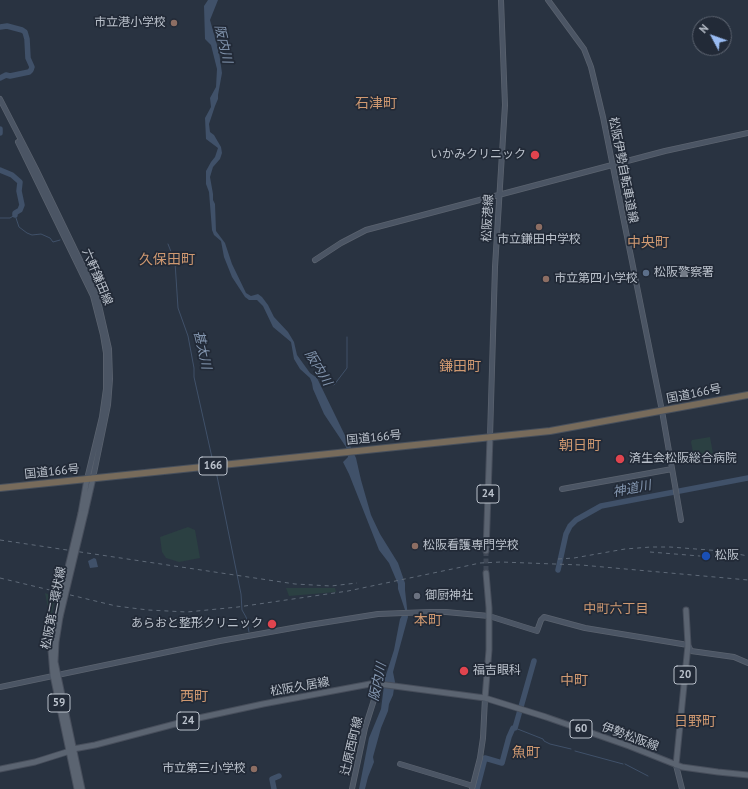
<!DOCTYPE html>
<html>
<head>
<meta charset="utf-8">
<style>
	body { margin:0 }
	#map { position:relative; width:748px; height:789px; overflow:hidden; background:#293341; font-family:"PT Sans",sans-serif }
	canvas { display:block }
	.north { position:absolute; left:692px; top:16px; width:40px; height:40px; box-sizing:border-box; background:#222a37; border:1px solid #5f6672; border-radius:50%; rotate:311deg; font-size:11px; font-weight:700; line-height:16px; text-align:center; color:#bac1cb }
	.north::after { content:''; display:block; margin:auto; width:14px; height:18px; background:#99bbf2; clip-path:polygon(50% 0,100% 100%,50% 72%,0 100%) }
</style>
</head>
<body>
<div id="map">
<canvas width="748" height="789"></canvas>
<div class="north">N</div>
</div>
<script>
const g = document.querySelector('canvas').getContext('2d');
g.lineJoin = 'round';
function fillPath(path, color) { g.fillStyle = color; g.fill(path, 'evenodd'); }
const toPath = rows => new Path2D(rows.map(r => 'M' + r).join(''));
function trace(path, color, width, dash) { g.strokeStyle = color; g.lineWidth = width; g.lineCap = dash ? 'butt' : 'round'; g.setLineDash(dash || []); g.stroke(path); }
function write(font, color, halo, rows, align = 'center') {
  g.font = font + ' "PT Sans","Noto Sans JP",sans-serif'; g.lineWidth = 3.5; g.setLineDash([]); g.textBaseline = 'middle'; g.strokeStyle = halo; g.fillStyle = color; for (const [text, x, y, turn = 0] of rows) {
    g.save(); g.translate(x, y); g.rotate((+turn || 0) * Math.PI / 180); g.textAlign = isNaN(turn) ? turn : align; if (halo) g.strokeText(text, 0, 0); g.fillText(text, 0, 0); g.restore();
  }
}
const green = toPath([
	[710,437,714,459,696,463,695,462,691,442,692,440],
	[188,527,195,530,200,558,179,562,166,558,162,552,160,537],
	[286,588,335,588,336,592,289,596],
	[45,593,55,597,52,613,49,613]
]);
const water = toPath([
	[208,0,218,0,210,20,219,52,222,73,218,95,218,99,215,106,209,124,210,132,214,135,221,147,222,153,220,159,213,167,210,177,213,194,213,200,215,204,216,231,225,243,232,264,246,293,251,296,258,294,262,297,268,305,274,317,288,332,294,342,297,355,310,373,317,378,356,458,361,480,371,515,380,534,398,563,405,583,405,590,408,617,393,672,395,682,393,695,389,704,388,711,381,728,373,757,374,762,368,777,365,789,359,789,369,738,381,709,385,678,394,650,400,619,405,610,398,589,398,584,389,563,379,550,349,474,343,462,348,457,346,447,324,414,313,389,312,383,310,378,300,369,294,359,291,342,273,327,263,306,257,300,249,300,245,297,232,277,224,257,221,241,214,235,212,230,209,192,206,184,206,171,211,162,215,157,218,148,206,139,205,118,211,107,210,98,216,87,217,69,211,45,205,39,204,6],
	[94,558,96,559,98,567,90,568,88,561]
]);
const stream = toPath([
	[0,218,10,218,15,215,19,227,27,233,32,235,41,234,50,238,53,242,60,240],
	[168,244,175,262,178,308,188,336,194,368,194,377,213,462],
	[334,385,347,368,347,337],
	[216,471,241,594,242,610,246,617,249,632],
	[515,728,543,739,544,741,550,744,571,749],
	[575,751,623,764],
	[625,764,648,776]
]);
const river = toPath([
	[0,27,7,26,22,30,25,32,27,39,28,58,32,67,31,70,29,72,10,76,6,75,0,78],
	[0,129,0,133],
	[0,170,12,175,20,182,19,191,22,205,20,210,15,213,15,215],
	[558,570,566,534,570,526,576,520,601,506,748,478],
	[274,789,272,779,279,776],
	[477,789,485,758,502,763,509,737,513,728,515,728,534,661]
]);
const primaryTunnel = toPath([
	[486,551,486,573]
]);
const secondary = toPath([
	[548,0,584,49,591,67,603,117,662,411,681,520],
	[0,99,36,169,93,287,98,301,109,349,110,379,108,405,93,478],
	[18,142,93,296,103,335,106,353,106,389,102,417,87,479],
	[315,260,341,243,366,230,665,151,748,133],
	[490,437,495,267,505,105,501,0],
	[562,489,672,469],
	[0,687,220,641,309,625,378,614,429,612,446,612,489,616,537,631,541,620,544,617,585,628,688,645,691,651,734,657,748,663],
	[400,764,473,786],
	[676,765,682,789],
	[352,789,365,728,379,684],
	[472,789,480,758,483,738,485,698]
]);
const primary = toPath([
	[81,513,87,479],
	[85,513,93,478],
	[486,551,490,437],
	[56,617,51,650,53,675,77,789],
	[60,617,56,642,55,662,82,789],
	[485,698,489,650,489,608,486,573],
	[676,765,688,645,686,610],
	[0,769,35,762,70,751,73,749,95,745,194,719,263,704,370,684,379,684,485,698,546,717,629,746,682,767,718,772,748,775]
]);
const highway = toPath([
	[0,488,550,431,748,395]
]);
const rail = toPath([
	[0,540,295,584,331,586,357,583],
	[650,552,737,559],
	[558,559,574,558,625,549,651,547,670,547,722,551,748,556],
	[0,578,116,606,148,610,187,612,238,607,348,591,457,568,480,563,501,562,581,565,748,580]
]);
const primaryBridge = toPath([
	[56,617,81,513],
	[60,617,85,513]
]);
const markers = [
	[174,23,4,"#8d6e63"],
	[535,155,5,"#e0444e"],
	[539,227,4,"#8d6e63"],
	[646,273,4,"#5c6f8a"],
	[546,279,4,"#8d6e63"],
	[620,459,5,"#e0444e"],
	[415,546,4,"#8d6e63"],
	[706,556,5,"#1a4fb4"],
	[417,596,4,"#6b7280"],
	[272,624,5,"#e0444e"],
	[464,671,5,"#e0444e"],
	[254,769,4,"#8d6e63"]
];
const shields = [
	[213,466,28],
	[488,494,22],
	[685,675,22],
	[59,703,22],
	[188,721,22],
	[581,729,22]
];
const shieldNames = [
	["166",213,466],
	["24",488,494],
	["20",685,675],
	["59",59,703],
	["24",188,721],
	["60",581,729]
];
const poiNames = [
	["市立港小学校",166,23,"right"],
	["いかみクリニック",526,155,"right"],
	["市立鎌田中学校",539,240,"center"],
	["松阪警察署",654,273],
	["市立第四小学校",554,279],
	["済生会松阪総合病院",629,459],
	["松阪看護専門学校",423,546],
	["松阪",715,556],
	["御厨神社",425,596],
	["あらおと整形クリニック",263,624,"right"],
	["福吉眼科",473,671],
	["市立第三小学校",246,769,"right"]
];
const streetNames = [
	["松阪伊勢自転車道線",623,170,79],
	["松阪港線",488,218,-87],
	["六軒鎌田線",97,277,67],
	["国道166号",694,394,-11],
	["国道166号",374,438,-6],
	["国道166号",52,472,-6],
	["松阪第二環状線",54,608,-79],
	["松阪久居線",300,687,-10],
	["伊勢松阪線",630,737,20],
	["辻原西町線",352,746,-77]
];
const waterNames = [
	["阪内川",223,44,77],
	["甚太川",202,350,77],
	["阪内川",318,368,59],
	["神道川",632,489,-11],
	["阪内川",378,682,-78]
];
const neighbourhoodNames = [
	["中町六丁目",616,609]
];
const quarterNames = [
	["石津町",376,104],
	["中央町",648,243],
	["久保田町",167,260],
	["鎌田町",460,367],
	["朝日町",580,446],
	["本町",428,621],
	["中町",574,681],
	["西町",194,697],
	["日野町",695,722],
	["魚町",526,753]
];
fillPath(green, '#2b4042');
fillPath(water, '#405169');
trace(stream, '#405169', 1);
trace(river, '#405169', 5.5);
trace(primaryTunnel, '#3f4856', 5, [5, 2.5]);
trace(secondary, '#5b636f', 6);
trace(primary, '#474e5b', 7);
trace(highway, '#48505c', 8);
trace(secondary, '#4b5564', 4.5);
trace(primary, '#5b6471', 5);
trace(highway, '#776b5b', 6);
trace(rail, '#5f6a78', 1, [4, 4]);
trace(primaryBridge, '#474e5b', 7, []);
trace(primaryBridge, '#5b6471', 5);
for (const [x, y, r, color] of markers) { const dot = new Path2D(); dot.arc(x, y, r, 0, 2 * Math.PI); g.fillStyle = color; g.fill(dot); trace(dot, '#222a37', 1.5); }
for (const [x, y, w] of shields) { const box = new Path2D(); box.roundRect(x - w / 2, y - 9, w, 18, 3); g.fillStyle = '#222a37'; g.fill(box); trace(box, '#bac1cb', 1); }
write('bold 11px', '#bac1cb', null, shieldNames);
write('12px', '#bac1cb', '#222a37', poiNames, 'left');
write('12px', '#bac1cb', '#222a37', streetNames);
write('italic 13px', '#8497b0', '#222a37', waterNames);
write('13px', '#cf9971', '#222a37', neighbourhoodNames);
write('14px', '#cf9971', '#222a37', quarterNames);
</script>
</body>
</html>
